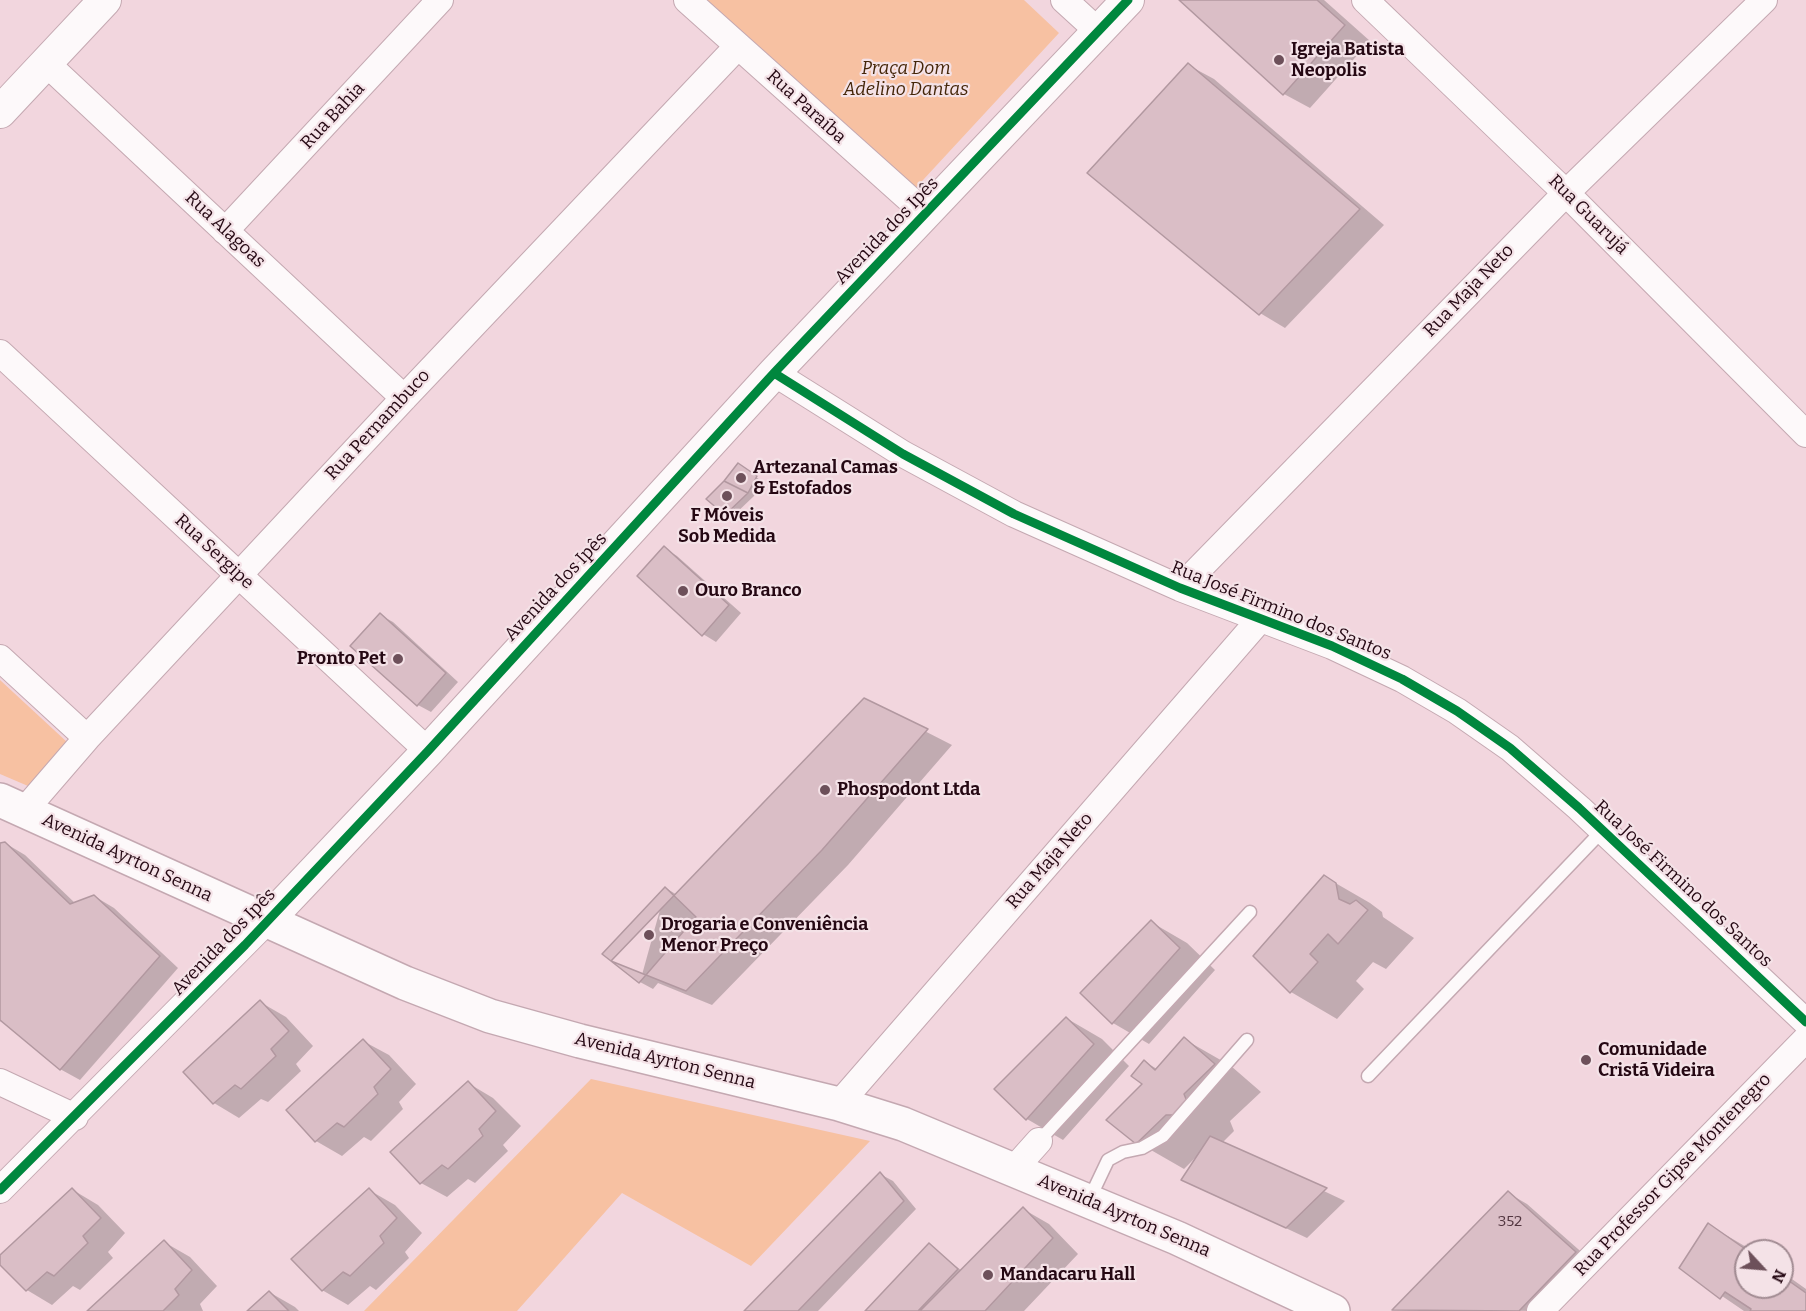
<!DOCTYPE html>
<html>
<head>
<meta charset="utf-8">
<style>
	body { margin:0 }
	#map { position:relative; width:1806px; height:1311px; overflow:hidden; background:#f2d6de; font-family:Bitter,serif }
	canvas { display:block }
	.north { position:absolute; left:1734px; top:1239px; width:60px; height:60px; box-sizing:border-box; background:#f4e2e7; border:2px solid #a18b92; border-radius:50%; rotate:116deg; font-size:16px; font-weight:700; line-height:24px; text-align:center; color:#250813 }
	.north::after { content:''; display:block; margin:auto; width:21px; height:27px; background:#6d505a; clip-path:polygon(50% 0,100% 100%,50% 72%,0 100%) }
</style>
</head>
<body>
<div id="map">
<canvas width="1806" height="1311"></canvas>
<div class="north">N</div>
</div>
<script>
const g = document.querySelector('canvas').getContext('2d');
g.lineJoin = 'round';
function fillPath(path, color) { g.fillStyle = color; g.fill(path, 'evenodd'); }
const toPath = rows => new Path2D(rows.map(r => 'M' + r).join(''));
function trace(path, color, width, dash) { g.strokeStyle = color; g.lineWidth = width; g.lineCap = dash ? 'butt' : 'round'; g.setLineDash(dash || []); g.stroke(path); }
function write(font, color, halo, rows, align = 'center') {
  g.font = font + ' Bitter,serif'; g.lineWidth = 4.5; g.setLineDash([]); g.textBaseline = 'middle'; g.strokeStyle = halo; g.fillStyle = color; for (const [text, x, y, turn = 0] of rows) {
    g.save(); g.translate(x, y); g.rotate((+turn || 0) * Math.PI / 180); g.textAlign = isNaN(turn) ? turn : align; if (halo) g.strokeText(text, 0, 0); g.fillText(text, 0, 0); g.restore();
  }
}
const green = toPath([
	[705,0,1024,0,1059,33,911,193],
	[0,680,67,742,28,786,0,774],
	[591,1079,870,1141,751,1266,622,1193,517,1311,364,1311]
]);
const shadow = toPath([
	[1181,0,1324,0,1370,41,1310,108,1284,94],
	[1188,65,1214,79,1384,225,1285,328,1260,313],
	[738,465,762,481,754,496,732,517,708,499],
	[664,548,677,556,741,613,716,642,703,634],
	[380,615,393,622,458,682,431,712,418,705,352,645],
	[864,700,952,745,848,865,712,1005,658,983,653,989,640,982,666,888,677,895],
	[5,843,25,855,76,904,94,896,114,908,178,968,80,1080,60,1069,2,1019,0,1022,0,845],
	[1325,877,1370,903,1382,912,1383,917,1414,938,1386,969,1373,962,1356,981,1364,989,1337,1019,1291,992],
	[1151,922,1187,943,1215,970,1149,1044,1113,1023],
	[260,1002,286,1017,313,1046,296,1064,301,1071,268,1102,261,1099,239,1118,214,1103],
	[1066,1018,1102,1039,1129,1066,1063,1140,1027,1119,996,1089],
	[1184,1039,1231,1066,1261,1092,1230,1121,1234,1131,1222,1143,1345,1201,1307,1238,1183,1180,1197,1156,1184,1169,1137,1142,1145,1062,1157,1069],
	[363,1041,389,1055,416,1084,399,1102,403,1109,371,1141,364,1137,342,1156,316,1141,288,1110],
	[468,1083,493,1098,521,1126,503,1145,508,1151,475,1183,468,1179,447,1197,421,1183],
	[880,1174,893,1181,916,1209,818,1311,746,1311],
	[73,1190,98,1205,125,1233,108,1252,113,1258,80,1290,73,1286,52,1305,27,1290,0,1263,0,1257],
	[369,1190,395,1205,422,1233,405,1252,409,1258,376,1290,370,1286,348,1305,322,1290],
	[1508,1193,1527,1204,1595,1264,1549,1311,1395,1310],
	[1023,1209,1049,1224,1078,1254,1024,1311,867,1311,929,1245,962,1271],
	[1709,1225,1753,1251,1746,1251,1746,1287,1782,1287,1782,1272,1806,1289,1806,1311,1744,1311,1681,1268],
	[164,1242,190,1257,217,1286,200,1304,203,1311,89,1311],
	[269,1292,295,1307,299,1311,249,1311]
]);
const building = toPath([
	[1179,0,1317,0,1345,25,1283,95,1179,0],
	[1188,63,1360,209,1259,315,1087,173,1188,63],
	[738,463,757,476,748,493,724,481,738,463],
	[724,481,748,493,725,515,706,499,724,481],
	[664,546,729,605,702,636,637,576,664,546],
	[380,613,446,673,417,706,350,646,380,613],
	[864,698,928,729,822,850,686,991,611,961,864,698],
	[5,842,70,904,94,895,160,956,60,1070,0,1020,0,843,5,842],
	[1324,875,1336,883,1339,899,1350,904,1356,900,1368,910,1338,944,1328,934,1310,954,1318,962,1290,993,1253,956,1324,875],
	[665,887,696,917,639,983,602,954,665,887],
	[1151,920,1180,948,1112,1024,1080,993,1151,920],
	[260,1000,289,1031,271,1049,276,1056,241,1089,235,1085,213,1104,183,1072,260,1000],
	[1066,1017,1094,1044,1026,1120,994,1089,1066,1017],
	[1184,1037,1215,1064,1184,1094,1188,1104,1177,1115,1166,1115,1136,1144,1106,1120,1142,1084,1131,1076,1144,1060,1155,1070,1184,1037],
	[363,1039,391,1069,374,1087,378,1094,344,1127,337,1123,315,1142,286,1110,363,1039],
	[468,1081,496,1111,479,1129,483,1136,448,1169,442,1165,420,1184,390,1152,468,1081],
	[1210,1136,1327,1188,1286,1228,1181,1180,1210,1136],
	[880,1172,904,1201,798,1311,744,1311,880,1172],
	[72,1188,101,1218,83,1236,88,1243,54,1276,47,1272,26,1291,0,1265,0,1255,72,1188],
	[369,1188,397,1218,380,1236,384,1243,350,1276,343,1272,322,1291,291,1259,369,1188],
	[1508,1191,1576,1252,1519,1311,1392,1310,1508,1191],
	[1023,1207,1053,1238,985,1311,920,1311,1023,1207],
	[1708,1223,1748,1251,1746,1287,1782,1287,1782,1276,1806,1293,1806,1311,1750,1311,1751,1309,1725,1292,1720,1299,1679,1268,1708,1223],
	[164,1240,192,1270,175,1289,179,1295,163,1311,87,1311,164,1240],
	[929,1243,958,1269,918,1311,865,1311,929,1243],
	[269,1291,289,1311,247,1311,269,1291]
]);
const service = toPath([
	[1368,1076,1602,831],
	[1039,1141,1250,912],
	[1089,1200,1108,1160,1123,1152,1142,1148,1163,1136,1247,1040]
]);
const minor = toPath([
	[687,0,926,214],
	[1064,0,1099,32],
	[1365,0,1566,193,1806,434],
	[46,63,404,398],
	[225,231,440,0],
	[0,353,428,751],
	[774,373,903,454,1014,514,1180,588,1332,646,1402,679,1457,711,1510,748,1579,808,1806,1022],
	[1180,588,1566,193,1764,0],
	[0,658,87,738],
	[24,811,87,738,404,398,738,46],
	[0,1082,75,1117],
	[839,1104,1262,617],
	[1014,1169,1039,1141],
	[0,1190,266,922],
	[1540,1311,1806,1039]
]);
const tertiary = toPath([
	[0,112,105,0],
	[266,922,428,751,774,373,1128,0]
]);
const primary = toPath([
	[0,800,405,983,490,1016,580,1041,839,1104,903,1124,1177,1238,1333,1311]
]);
const cycleway = toPath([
	[774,373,903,454,1014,514,1180,588,1332,646,1402,679,1457,711,1510,748,1579,808,1806,1022],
	[0,1190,245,945,428,751,774,373,1128,0]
]);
const markers = [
	[1279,60,6,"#6d505a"],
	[741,478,6,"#6d505a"],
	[727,496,6,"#6d505a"],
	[683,591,6,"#6d505a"],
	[398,659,6,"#6d505a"],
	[825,790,6,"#6d505a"],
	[649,935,6,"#6d505a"],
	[1586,1060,6,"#6d505a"],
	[988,1275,6,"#6d505a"]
];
const numberNames = [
	["352",1510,1222]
];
const poiNames = [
	["Igreja Batista",1291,50],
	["Neopolis",1291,71],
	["Artezanal Camas",753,468],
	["& Estofados",753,489],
	["F Móveis",727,516,"center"],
	["Sob Medida",727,537,"center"],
	["Ouro Branco",695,591],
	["Pronto Pet",386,659,"right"],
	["Phospodont Ltda",837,790],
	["Drogaria e Conveniência",661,925],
	["Menor Preço",661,946],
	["Comunidade",1598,1050],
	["Cristã Videira",1598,1071],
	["Mandacaru Hall",1000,1275]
];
const parkNames = [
	["Praça Dom",906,69],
	["Adelino Dantas",906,90]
];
const streetNames = [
	["Rua Paraíba",806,107,42],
	["Rua Bahia",333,116,-47],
	["Rua Guarujá",1588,215,45],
	["Rua Alagoas",225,230,43],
	["Avenida dos Ipês",887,231,-46],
	["Rua Maja Neto",1469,291,-46],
	["Rua Pernambuco",378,425,-47],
	["Rua Sergipe",214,552,43],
	["Avenida dos Ipês",556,587,-47],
	["Rua José Firmino dos Santos",1281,611,22],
	["Avenida Ayrton Senna",127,858,25],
	["Rua Maja Neto",1050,861,-49],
	["Rua José Firmino dos Santos",1683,884,43],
	["Avenida dos Ipês",224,942,-46],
	["Avenida Ayrton Senna",665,1061,14],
	["Rua Professor Gipse Montenegro",1673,1175,-46],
	["Avenida Ayrton Senna",1124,1216,23]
];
fillPath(green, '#f7c1a2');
fillPath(shadow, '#0003');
fillPath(building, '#dabec6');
trace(building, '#b298a0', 1.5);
trace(service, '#c4a8b1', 15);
trace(minor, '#c4a8b1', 28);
trace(tertiary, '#c4a8b1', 34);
trace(primary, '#c4a8b1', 36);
trace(service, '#fdf9fa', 12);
trace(minor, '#fdf9fa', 26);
trace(tertiary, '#fdf9fa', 32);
trace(primary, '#fdf9fa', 33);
trace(cycleway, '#00873e', 9);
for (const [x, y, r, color] of markers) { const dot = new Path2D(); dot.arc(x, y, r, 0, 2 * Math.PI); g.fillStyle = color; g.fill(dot); trace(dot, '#f4e2e7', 2); }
write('15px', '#523640', null, numberNames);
write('bold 18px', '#250813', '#f4e2e7', poiNames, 'left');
write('italic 18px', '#442508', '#f4e2e7', parkNames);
write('18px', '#250813', '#f4e2e7', streetNames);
</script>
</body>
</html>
